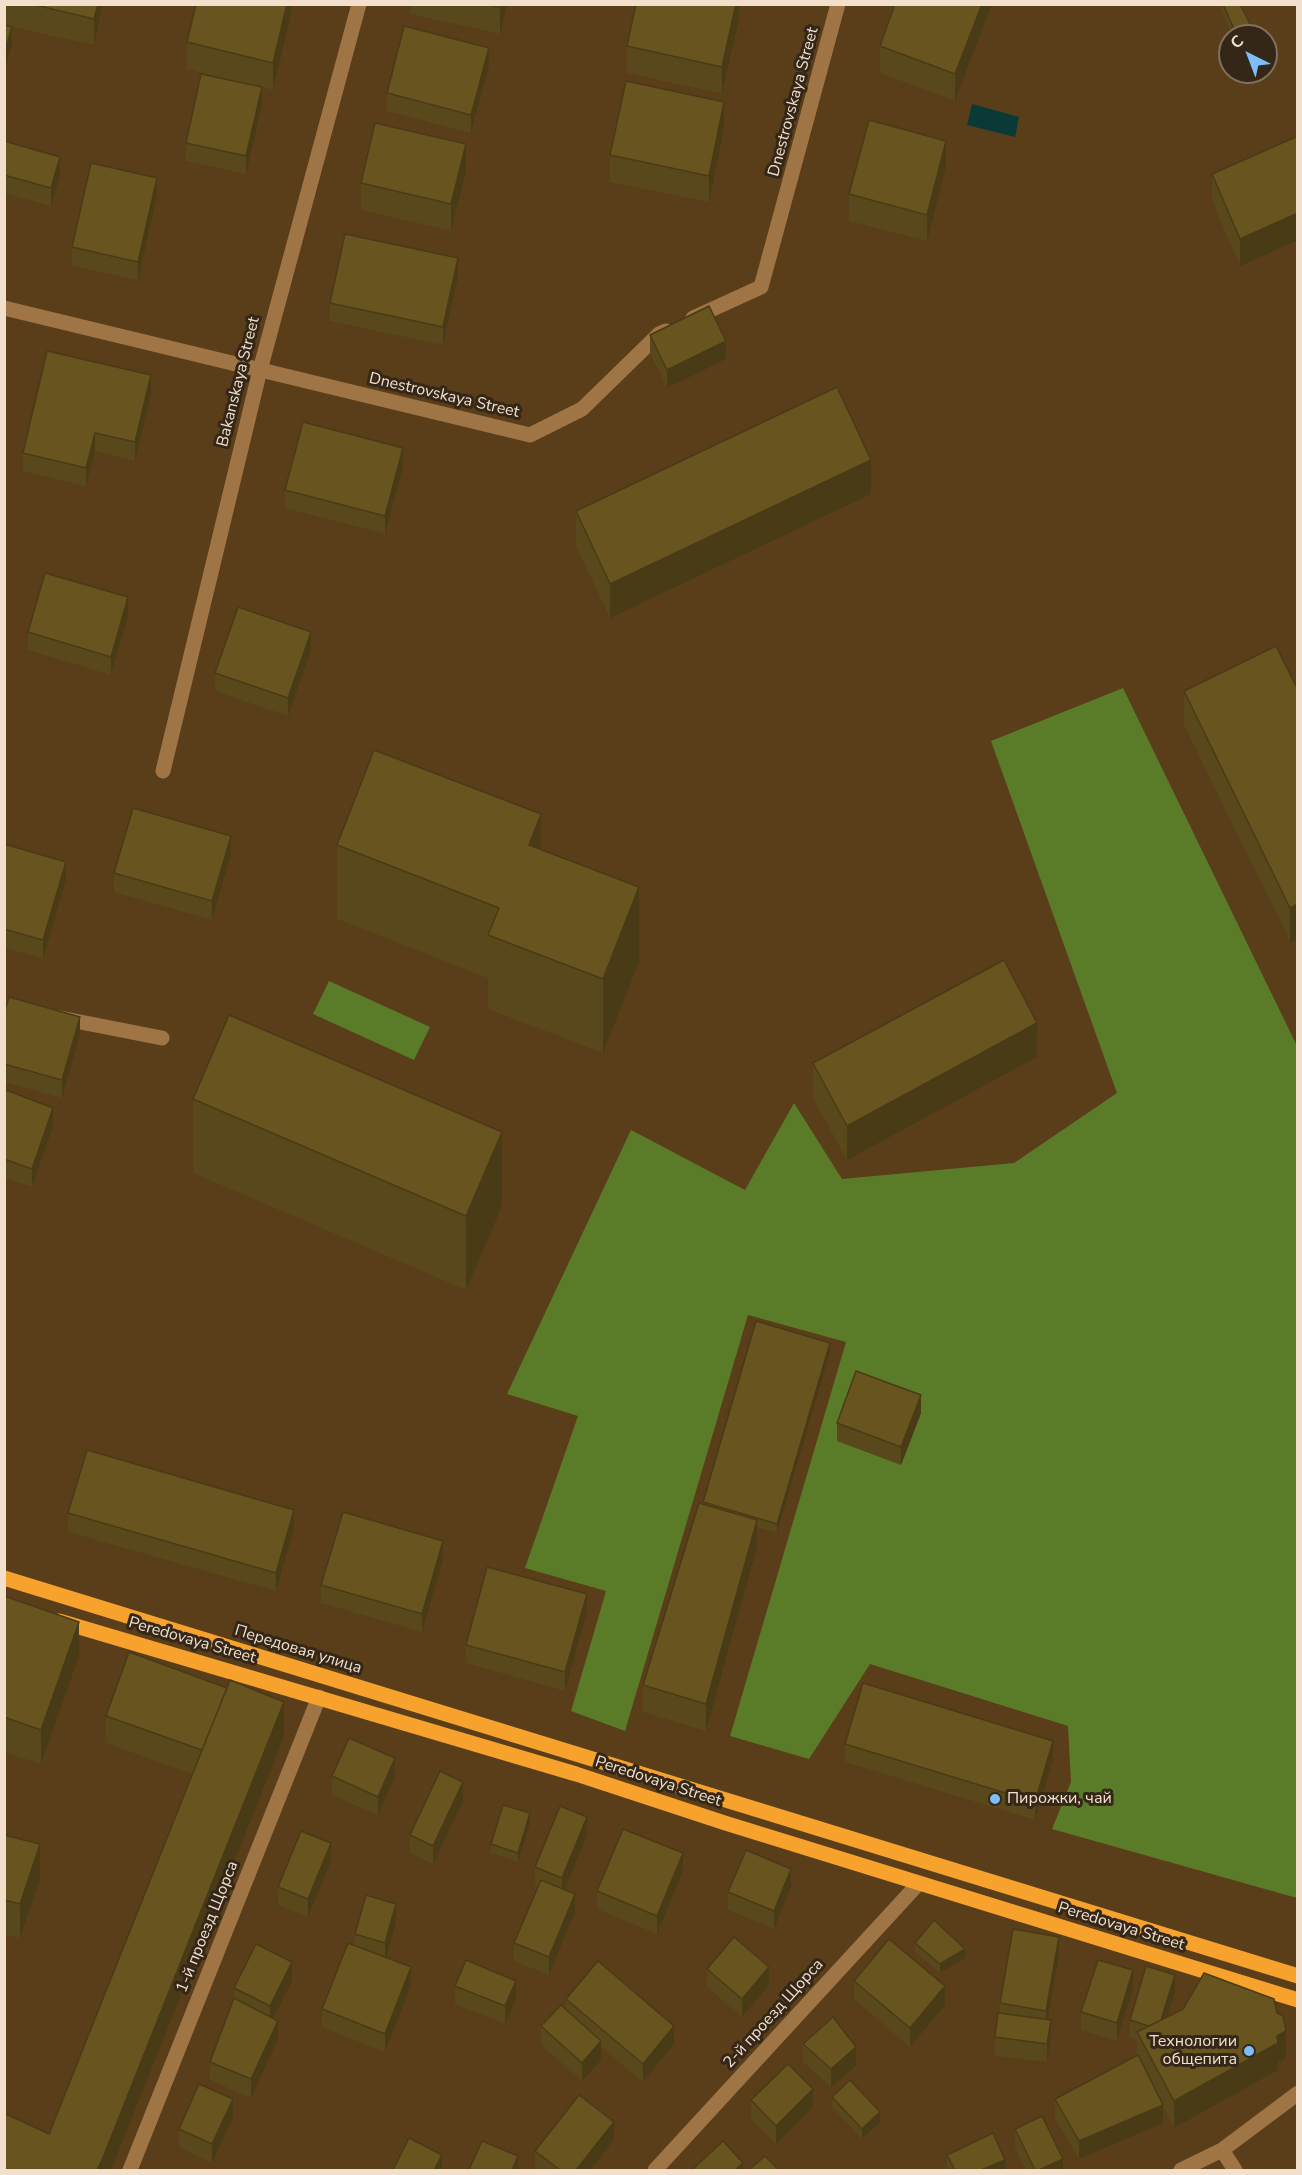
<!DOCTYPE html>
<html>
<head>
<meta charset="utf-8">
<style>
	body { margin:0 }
	#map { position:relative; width:1302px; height:2175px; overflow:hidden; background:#5a3d19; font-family:"Nunito Sans",sans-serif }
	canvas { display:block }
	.frame { position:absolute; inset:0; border:6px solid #f2e0cd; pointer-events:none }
	.north { position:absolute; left:1218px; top:24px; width:60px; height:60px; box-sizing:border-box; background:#342718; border:2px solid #807160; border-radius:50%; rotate:318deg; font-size:16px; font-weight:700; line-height:24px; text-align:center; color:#f2e0cd }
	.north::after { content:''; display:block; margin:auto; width:21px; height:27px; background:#7fbdfa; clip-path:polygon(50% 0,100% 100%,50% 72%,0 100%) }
</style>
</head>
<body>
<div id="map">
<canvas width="1302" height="2175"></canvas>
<div class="frame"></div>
<div class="north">С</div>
</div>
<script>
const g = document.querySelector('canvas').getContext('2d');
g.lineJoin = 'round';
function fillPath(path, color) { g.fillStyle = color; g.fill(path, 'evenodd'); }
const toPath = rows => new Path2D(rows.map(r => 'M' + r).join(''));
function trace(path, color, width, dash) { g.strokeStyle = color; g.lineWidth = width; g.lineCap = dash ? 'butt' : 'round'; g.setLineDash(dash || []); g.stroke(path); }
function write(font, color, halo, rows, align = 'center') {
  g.font = font + ' "Nunito Sans",sans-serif'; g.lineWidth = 6; g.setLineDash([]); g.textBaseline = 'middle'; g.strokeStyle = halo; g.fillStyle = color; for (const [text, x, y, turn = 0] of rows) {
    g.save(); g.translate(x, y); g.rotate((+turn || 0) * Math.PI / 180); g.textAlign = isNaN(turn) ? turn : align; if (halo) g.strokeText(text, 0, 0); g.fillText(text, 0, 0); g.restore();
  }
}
const green = toPath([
	[1123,688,1297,1046,1297,1898,1052,1829,1071,1782,1068,1726,870,1664,809,1759,730,1736,846,1342,748,1315,625,1731,571,1711,606,1591,525,1568,578,1416,507,1394,631,1130,745,1190,794,1103,842,1179,1014,1163,1117,1093,991,741],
	[329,981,430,1027,414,1060,313,1014]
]);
const water = toPath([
	[972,104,1019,117,1015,137,967,125]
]);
const minor = toPath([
	[4,308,530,435,582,409,659,334,666,331],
	[693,318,761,287,838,4],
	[163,771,260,370,359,4],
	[60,1018,162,1038],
	[1222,2150,1235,2170],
	[130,2170,319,1697],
	[655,2170,919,1883],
	[1181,2170,1222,2150,1298,2093]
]);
const major = toPath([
	[4,1578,1298,1976],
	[59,1621,576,1774,725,1823,1298,2000]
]);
const wall = toPath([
	[4,4,103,4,94,45,12,27,12,45,4,72],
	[291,4,291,15,273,90,262,87,262,105,246,174,186,161,186,143,246,84,187,69,187,42],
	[411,4,507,4,500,34,411,14],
	[739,4,739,19,722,94,627,73,627,46],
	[992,4,955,101,880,73,880,46],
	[1222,4,1240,4,1250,34,1245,36,1233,36,1222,12],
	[489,66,471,133,387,111,387,93],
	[724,129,709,202,610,182,610,155],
	[1298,136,1240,266,1212,201,1212,174],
	[4,141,60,176,51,206,4,193],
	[946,167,927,241,849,221,849,194],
	[466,171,451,231,361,210,361,183],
	[157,196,138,280,72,266,72,247],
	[458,277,443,345,330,321,330,303],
	[650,335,726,359,667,388,650,353],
	[151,394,135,461,95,451,86,486,23,471,23,453],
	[403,467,385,534,285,508,285,490],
	[871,494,610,618,576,546,576,511],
	[128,616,111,675,28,650,28,632],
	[311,650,288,716,215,691,215,673],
	[1298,690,1290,942,1184,725,1184,691],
	[4,844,66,880,43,959,4,947],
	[337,845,639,962,603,1053,488,1009,488,978,337,919],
	[231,854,212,920,114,892,114,873],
	[4,1014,80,1035,62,1098,4,1082],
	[1037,1057,847,1160,813,1098,813,1063],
	[4,1094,53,1126,32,1187,4,1178],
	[193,1099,502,1206,466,1290,193,1173],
	[830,1352,777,1533,757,1527,757,1547,706,1731,643,1712,643,1685,703,1502],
	[921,1413,901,1465,837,1441,837,1423],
	[68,1513,294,1528,276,1591,68,1532],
	[443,1560,422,1632,321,1603,321,1585],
	[4,1596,79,1656,41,1764,4,1752],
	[587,1612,565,1691,466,1663,466,1645],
	[106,1716,284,1737,111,2170,4,2170,49,2134,192,1774,106,1743],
	[845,1744,1053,1759,1035,1820,845,1762],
	[332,1776,395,1776,378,1815,332,1795],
	[463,1801,433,1864,410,1853,410,1835],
	[530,1823,518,1862,491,1853,491,1844],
	[4,1835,40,1879,20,1938,6,1935,6,1963,4,1965],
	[587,1835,565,1890,575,1912,549,1975,514,1961,514,1943,538,1887,535,1886,535,1867],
	[331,1861,308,1917,278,1905,278,1887],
	[683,1871,657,1934,597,1909,597,1891],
	[791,1887,774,1929,728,1910,728,1892],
	[396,1923,386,1957,411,1985,385,2052,322,2027,322,2009,355,1945,355,1934],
	[915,1943,965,1958,940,1973,915,1952],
	[1059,1955,1048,2020,1051,2038,1047,2062,995,2056,995,2037,1000,2013,1000,2003],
	[707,1969,769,1985,742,2017,707,1987],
	[292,1981,273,2018,278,2039,251,2098,210,2080,210,2062,234,1998,234,1988],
	[854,1981,945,2005,910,2047,854,1999],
	[455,1986,516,1999,505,2024,455,2004],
	[1133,1989,1117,2041,1081,2030,1081,2012],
	[1175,1993,1168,2016,1286,2058,1278,2062,1278,2070,1174,2128,1163,2107,1163,2123,1079,2159,1055,2118,1055,2099,1137,2055,1137,2041,1130,2038,1130,2020],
	[566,1999,674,2044,643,2082,601,2047,601,2060,582,2081,541,2045,541,2026,566,2010],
	[803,2044,856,2066,831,2087,803,2062],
	[832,2097,880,2122,862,2139,832,2107],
	[751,2100,813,2107,776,2144,751,2119],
	[233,2117,212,2163,179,2147,179,2129],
	[1015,2129,1063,2170,1026,2170,1015,2148],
	[614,2140,590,2170,535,2170,535,2151],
	[947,2155,1005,2170,947,2170]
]);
const shadedWall = toPath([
	[98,4,103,4,94,45,94,19],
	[287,4,291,4,291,15,273,90,273,63],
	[500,4,507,4,500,34],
	[736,4,739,4,739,19,722,94,722,67],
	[982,4,992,4,955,101,955,74],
	[1250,24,1250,34,1245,36,1235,36,1235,31],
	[12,27,12,45,4,72,4,53],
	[489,48,489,66,471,133,471,115],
	[262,87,262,105,246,174,246,156],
	[724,102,724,129,709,202,709,176],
	[946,141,946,167,927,241,927,215],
	[466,144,466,171,451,231,451,204],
	[60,157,60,176,51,206,51,188],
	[157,178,157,196,138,280,138,262],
	[1298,213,1298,240,1240,266,1240,239],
	[458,258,458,277,443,345,443,327],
	[726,341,726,359,667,388,667,370],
	[151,375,151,394,135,461,135,442],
	[95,433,95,451,86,486,86,468],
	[403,448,403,467,385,534,385,516],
	[871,460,871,494,610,618,610,584],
	[128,597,128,616,111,675,111,657],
	[311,632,311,650,288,716,288,698],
	[541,814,541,888,529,845],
	[231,836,231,854,212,920,212,901],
	[66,862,66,880,43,959,43,940],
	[639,887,639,962,603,1053,603,979],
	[1298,904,1298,939,1290,942,1290,908],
	[80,1017,80,1035,62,1098,62,1080],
	[1037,1023,1037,1057,847,1160,847,1126],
	[53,1108,53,1126,32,1187,32,1169],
	[502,1132,502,1206,466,1290,466,1216],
	[830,1343,830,1352,777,1533,777,1524],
	[921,1395,921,1413,901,1465,901,1447],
	[294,1510,294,1528,276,1591,276,1573],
	[757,1520,757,1547,706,1731,706,1704],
	[443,1541,443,1560,422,1632,422,1614],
	[587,1594,587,1612,565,1691,565,1672],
	[79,1622,79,1656,41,1764,41,1730],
	[284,1702,284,1737,111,2170,97,2170],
	[1053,1741,1053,1759,1035,1820,1035,1802],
	[395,1758,395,1776,378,1815,378,1797],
	[463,1782,463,1801,433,1864,433,1846],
	[530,1813,530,1823,518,1862,518,1853],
	[587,1817,587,1835,562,1897,562,1878],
	[331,1843,331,1861,308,1917,308,1899],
	[40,1844,40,1879,20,1938,20,1904],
	[683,1853,683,1871,657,1934,657,1916],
	[791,1869,791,1887,774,1929,774,1911],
	[575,1894,575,1912,549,1975,549,1957],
	[396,1904,396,1923,385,1962,385,1943],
	[6,1928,6,1963,4,1965,4,1931],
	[1059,1937,1059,1955,1046,2030,1046,2011],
	[965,1949,965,1958,940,1973,940,1964],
	[292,1962,292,1981,270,2024,270,2006],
	[411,1967,411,1985,385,2052,385,2034],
	[769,1967,769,1985,742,2017,742,1999],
	[1133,1970,1133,1989,1117,2041,1117,2023],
	[1175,1975,1175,1993,1158,2047,1158,2029],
	[516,1981,516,1999,505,2024,505,2006],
	[945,1986,945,2005,910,2047,910,2028],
	[1051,2020,1051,2038,1047,2062,1047,2044],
	[278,2021,278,2039,251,2098,251,2079],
	[674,2026,674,2044,643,2082,643,2064],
	[1286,2031,1286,2058,1278,2062,1278,2070,1174,2128,1174,2101],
	[601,2041,601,2060,582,2081,582,2063],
	[856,2047,856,2066,831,2087,831,2069],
	[813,2089,813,2107,776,2144,776,2126],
	[233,2099,233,2117,212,2163,212,2144],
	[1163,2105,1163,2123,1079,2159,1079,2141],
	[880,2112,880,2122,862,2139,862,2129],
	[614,2122,614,2140,590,2170,576,2170],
	[442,2155,442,2170,434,2170],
	[518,2156,518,2170,512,2170],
	[1063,2159,1063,2170,1039,2170],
	[1005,2160,1005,2170,981,2170],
	[743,2163,743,2170,735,2170]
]);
const building = toPath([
	[31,4,98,4,94,19,31,4],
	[196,4,287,4,273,63,187,42,196,4],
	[486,4,500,4,500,8,486,4],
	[636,4,736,4,722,67,627,46,636,4],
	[895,4,982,4,955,74,880,46,895,4],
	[1223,4,1240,4,1250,24,1235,31,1223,4],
	[4,25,12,27,4,53,4,25],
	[404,26,489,48,471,115,387,93,404,26],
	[201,74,262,87,246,156,186,143,201,74],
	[626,81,724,102,709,176,610,155,626,81],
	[869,120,946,141,927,215,849,194,869,120],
	[375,123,466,144,451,204,361,183,375,123],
	[1298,136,1298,213,1240,239,1212,174,1298,136],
	[4,141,60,157,51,188,4,175,4,141],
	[91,163,157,178,138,262,72,247,91,163],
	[345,234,458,258,443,327,330,303,345,234],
	[709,306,726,341,667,370,650,335,709,306],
	[47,351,151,375,135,442,95,433,86,468,23,453,47,351],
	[837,387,871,460,610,584,576,511,837,387],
	[303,422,403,448,385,516,285,490,303,422],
	[45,573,128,597,111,657,28,632,45,573],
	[238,607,311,632,288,698,215,673,238,607],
	[1276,646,1298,690,1298,904,1290,908,1184,691,1276,646],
	[374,750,541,814,529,845,639,887,603,979,488,935,499,908,337,845,374,750],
	[133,808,231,836,212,901,114,873,133,808],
	[4,844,66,862,43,940,4,929,4,844],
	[1004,960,1037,1023,847,1126,813,1063,1004,960],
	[9,997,80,1017,62,1080,4,1064,4,1014,9,997],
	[229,1015,502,1132,466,1216,193,1099,229,1015],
	[6,1090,53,1108,32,1169,4,1159,4,1094,6,1090],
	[756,1321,830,1343,777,1524,703,1502,756,1321],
	[856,1371,921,1395,901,1447,837,1423,856,1371],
	[87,1450,294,1510,276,1573,68,1513,87,1450],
	[699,1503,757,1520,706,1704,643,1685,699,1503],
	[343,1512,443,1541,422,1614,321,1585,343,1512],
	[487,1567,587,1594,565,1672,466,1645,487,1567],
	[4,1596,79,1622,41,1730,4,1717,4,1596],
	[129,1652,227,1688,202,1750,106,1716,129,1652],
	[230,1680,284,1702,102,2160,97,2170,4,2170,4,2113,49,2134,230,1680],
	[863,1683,1053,1741,1035,1802,845,1744,863,1683],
	[349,1738,395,1758,378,1797,332,1776,349,1738],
	[440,1771,463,1782,433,1846,410,1835,440,1771],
	[503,1805,530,1813,518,1853,491,1844,503,1805],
	[560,1806,587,1817,562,1878,535,1867,560,1806],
	[623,1829,683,1853,657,1916,597,1891,623,1829],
	[301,1831,331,1843,308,1899,278,1887,301,1831],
	[4,1835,40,1844,20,1904,4,1900,4,1835],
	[746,1850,791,1869,774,1911,728,1892,746,1850],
	[541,1880,575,1894,549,1957,514,1943,541,1880],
	[366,1895,396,1904,385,1943,355,1934,366,1895],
	[934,1920,965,1949,940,1964,915,1943,934,1920],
	[1013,1929,1059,1937,1046,2011,1000,2003,1013,1929],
	[734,1937,769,1967,742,1999,707,1969,734,1937],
	[889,1939,945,1986,910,2028,854,1981,889,1939],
	[348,1943,411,1967,385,2034,322,2009,348,1943],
	[256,1944,292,1962,270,2006,234,1988,256,1944],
	[466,1960,516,1981,505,2006,455,1986,466,1960],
	[1098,1960,1133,1970,1117,2023,1081,2012,1098,1960],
	[598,1961,674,2026,643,2064,566,1999,598,1961],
	[1146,1966,1175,1975,1161,2020,1149,2026,1130,2020,1146,1966],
	[1204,1973,1274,1999,1277,2013,1283,2016,1286,2031,1277,2036,1278,2043,1174,2101,1137,2032,1183,2009,1204,1973],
	[234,1998,278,2021,251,2079,210,2062,234,1998],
	[561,2005,601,2041,582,2063,541,2026,561,2005],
	[998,2013,1051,2020,1047,2044,995,2037,998,2013],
	[833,2017,856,2047,831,2069,803,2044,833,2017],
	[1138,2055,1163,2105,1079,2141,1055,2099,1138,2055],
	[788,2064,813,2089,776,2126,751,2100,788,2064],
	[850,2080,880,2112,862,2129,832,2097,850,2080],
	[199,2084,233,2099,212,2144,179,2129,199,2084],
	[579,2095,614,2122,576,2170,560,2170,535,2151,579,2095],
	[1042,2116,1063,2159,1039,2170,1035,2170,1015,2129,1042,2116],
	[993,2133,1005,2160,981,2170,955,2170,947,2155,993,2133],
	[409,2138,442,2155,434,2170,393,2170,409,2138],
	[482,2141,518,2156,512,2170,469,2170,482,2141],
	[723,2141,743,2163,735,2170,692,2170,723,2141],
	[765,2156,779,2170,749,2170,765,2156]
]);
const markers = [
	[995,1799,6,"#7fbdfa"],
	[1249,2051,6,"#7fbdfa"]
];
const streetNames = [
	["Dnestrovskaya Street",794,102,-75],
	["Bakanskaya Street",239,382,-76],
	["Dnestrovskaya Street",444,396,13],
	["Peredovaya Street",192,1641,16],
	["Передовая улица",298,1650,17],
	["Peredovaya Street",658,1782,18],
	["1-й проезд Щорса",208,1927,-68],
	["Peredovaya Street",1121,1927,17],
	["2-й проезд Щорса",774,2014,-48]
];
const poiNames = [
	["Пирожки, чай",1007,1799],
	["Технологии",1237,2042,"right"],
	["общепита",1237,2060,"right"]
];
fillPath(green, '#5a7c29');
fillPath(water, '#093a37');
trace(minor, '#9f7545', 15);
trace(major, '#f7a22c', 15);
fillPath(wall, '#59481b');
fillPath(shadedWall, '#493b16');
fillPath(building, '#68541f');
trace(building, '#493b16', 1.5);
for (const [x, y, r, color] of markers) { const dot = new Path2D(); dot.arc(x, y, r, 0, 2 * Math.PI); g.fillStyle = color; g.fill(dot); trace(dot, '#342718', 2); }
write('16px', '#f2e0cd', '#342718', streetNames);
write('16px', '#f2e0cd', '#342718', poiNames, 'left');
</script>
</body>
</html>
